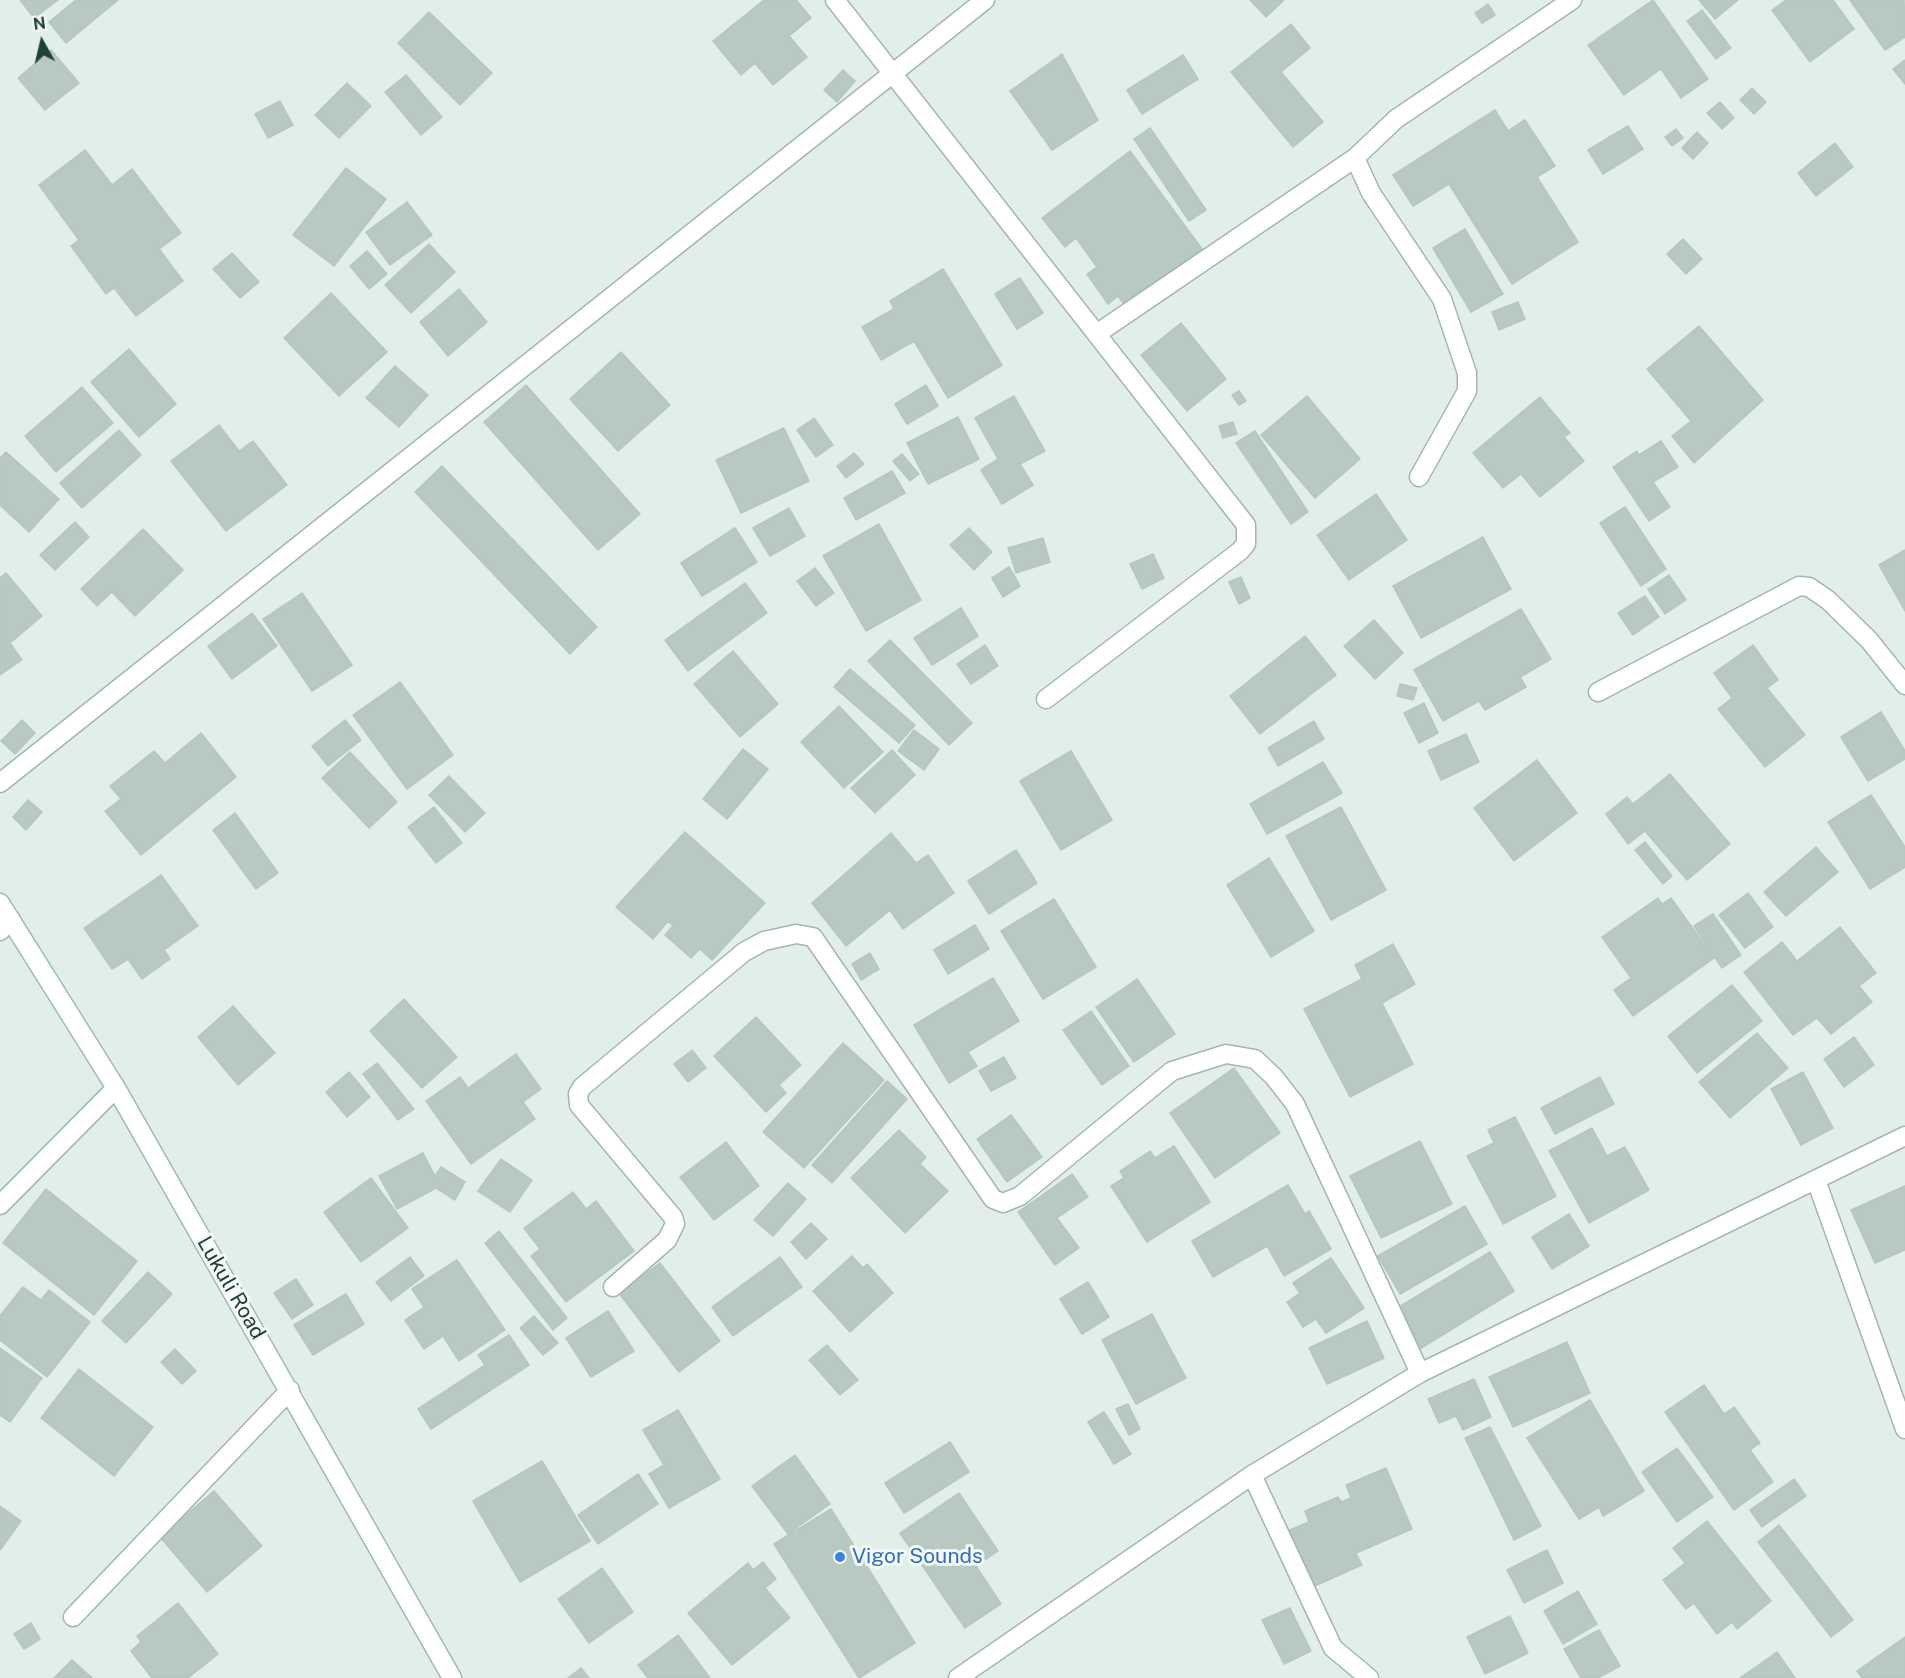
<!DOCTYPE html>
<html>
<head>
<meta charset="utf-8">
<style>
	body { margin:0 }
	#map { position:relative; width:1905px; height:1678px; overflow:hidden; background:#e2eee8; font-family:"Public Sans",sans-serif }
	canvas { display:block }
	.north { position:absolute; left:12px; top:12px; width:60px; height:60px; -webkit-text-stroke:4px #f3faf6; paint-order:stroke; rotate:352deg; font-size:16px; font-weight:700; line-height:24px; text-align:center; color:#204137 }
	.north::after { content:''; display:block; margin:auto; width:21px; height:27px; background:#204137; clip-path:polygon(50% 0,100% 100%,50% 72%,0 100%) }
</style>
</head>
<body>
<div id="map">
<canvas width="1905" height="1678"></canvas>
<div class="north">N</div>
</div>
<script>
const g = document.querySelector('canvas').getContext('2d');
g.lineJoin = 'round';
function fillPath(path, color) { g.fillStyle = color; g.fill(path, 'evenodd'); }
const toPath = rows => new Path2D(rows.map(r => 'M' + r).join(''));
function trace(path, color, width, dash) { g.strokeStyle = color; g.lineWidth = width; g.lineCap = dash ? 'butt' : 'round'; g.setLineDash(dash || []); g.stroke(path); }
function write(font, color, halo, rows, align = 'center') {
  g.font = font + ' "Public Sans",sans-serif'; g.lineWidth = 6; g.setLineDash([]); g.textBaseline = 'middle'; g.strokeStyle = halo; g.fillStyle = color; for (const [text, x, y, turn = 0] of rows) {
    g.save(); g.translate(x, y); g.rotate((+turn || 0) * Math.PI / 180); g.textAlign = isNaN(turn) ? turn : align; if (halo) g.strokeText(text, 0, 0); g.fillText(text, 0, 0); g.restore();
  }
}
const building = toPath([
	[20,0,58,0,34,18,20,0],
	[76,0,118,0,66,43,49,22,76,0],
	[764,0,796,0,811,18,789,36,807,57,773,85,755,63,741,75,713,41,764,0],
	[1250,0,1284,0,1266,17,1250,0],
	[1653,0,1708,79,1681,98,1661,69,1624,95,1588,45,1653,0],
	[1699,0,1738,0,1715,19,1699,0],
	[1786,0,1833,0,1854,29,1810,62,1772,10,1786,0],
	[1850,0,1904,0,1905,37,1885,50,1850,0],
	[1488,4,1495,15,1482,23,1475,13,1488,4],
	[1702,10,1731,48,1716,59,1687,21,1702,10],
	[429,12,492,73,460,105,398,43,429,12],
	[1291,24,1310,48,1281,72,1323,122,1293,147,1231,72,1291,24],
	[51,50,79,83,45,110,18,78,51,50],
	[1062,54,1098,120,1052,150,1010,91,1062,54],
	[1183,55,1198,79,1142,114,1127,90,1183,55],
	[1905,60,1905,84,1893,69,1905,60],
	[843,70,855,81,837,102,824,90,843,70],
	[406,75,442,117,421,135,385,92,406,75],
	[347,83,371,106,339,138,315,115,347,83],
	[1752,88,1766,102,1754,114,1740,100,1752,88],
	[280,101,293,125,268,138,255,114,280,101],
	[1720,102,1734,118,1722,129,1707,113,1720,102],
	[1495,110,1508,131,1525,120,1555,166,1537,177,1578,242,1512,284,1449,184,1413,206,1393,175,1495,110],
	[1628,126,1643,149,1603,174,1588,150,1628,126],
	[1150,128,1206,210,1189,221,1134,139,1150,128],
	[1676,129,1683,138,1672,146,1665,137,1676,129],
	[1697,132,1708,143,1693,159,1682,148,1697,132],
	[1835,143,1853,167,1816,196,1798,173,1835,143],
	[85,150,112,185,132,169,181,233,159,249,183,281,136,316,114,288,106,294,71,246,79,240,39,185,85,150],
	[1130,151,1202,249,1124,304,1118,296,1108,304,1087,274,1097,267,1076,238,1065,247,1042,218,1130,151],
	[346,168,386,199,334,266,293,235,346,168],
	[407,202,432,235,390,265,366,232,407,202],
	[1465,229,1503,294,1471,312,1433,248,1465,229],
	[1683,239,1702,259,1686,274,1667,254,1683,239],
	[429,244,455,272,411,313,385,285,429,244],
	[367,251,387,274,369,289,350,266,367,251],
	[232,253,259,282,240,298,213,269,232,253],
	[943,269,1002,365,948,398,914,341,881,360,862,327,894,309,890,301,943,269],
	[1020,278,1043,313,1017,329,995,294,1020,278],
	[459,289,487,322,448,356,420,322,459,289],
	[331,293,387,352,339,396,284,338,331,293],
	[1518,302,1525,319,1499,330,1492,312,1518,302],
	[1181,323,1226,379,1187,411,1141,355,1181,323],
	[1699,326,1763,400,1694,463,1672,436,1691,421,1647,369,1699,326],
	[129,349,176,404,139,437,91,382,129,349],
	[621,352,670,405,618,451,570,399,621,352],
	[395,366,428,395,399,427,366,398,395,366],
	[526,385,640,514,598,550,484,422,526,385],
	[926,385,938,406,907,424,895,404,926,385],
	[82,387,113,423,56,472,25,436,82,387],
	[1239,391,1246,401,1239,405,1232,395,1239,391],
	[1014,396,1045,451,1020,464,1033,485,1002,504,981,470,998,459,975,418,1014,396],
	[1307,396,1360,459,1315,498,1261,435,1307,396],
	[1540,397,1570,433,1564,437,1584,461,1540,497,1521,474,1503,488,1473,453,1540,397],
	[958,417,979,459,928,484,907,443,958,417],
	[814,418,833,445,816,457,797,430,814,418],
	[1233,422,1237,434,1223,438,1219,426,1233,422],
	[219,425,239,451,253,441,287,485,226,531,171,461,219,425],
	[784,428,809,481,741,513,716,460,784,428],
	[119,430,141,455,82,508,60,483,119,430],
	[1255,431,1308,512,1291,524,1236,443,1255,431],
	[1661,441,1678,467,1653,482,1670,507,1649,521,1613,467,1637,451,1639,455,1661,441],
	[6,452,59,499,29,532,0,505,0,458,6,452],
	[854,453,864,464,846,478,837,466,854,453],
	[902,454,919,474,910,481,893,461,902,454],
	[442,466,597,627,570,654,415,492,442,466],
	[892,471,905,493,856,520,844,498,892,471],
	[1376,494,1407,540,1349,580,1317,535,1376,494],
	[1625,507,1666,569,1641,586,1600,523,1625,507],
	[789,508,805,536,770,556,753,528,789,508],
	[75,522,89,537,55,570,40,555,75,522],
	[879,524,921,600,866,631,823,556,879,524],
	[735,528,757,562,702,596,681,563,735,528],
	[969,528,992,552,974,570,950,545,969,528],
	[143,529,183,570,135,616,112,592,97,606,81,589,143,529],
	[1483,537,1511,589,1421,638,1393,586,1483,537],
	[1043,538,1050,562,1016,573,1008,548,1043,538],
	[1905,550,1905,611,1879,565,1905,550],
	[1153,554,1164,578,1142,589,1130,564,1153,554],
	[1009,567,1020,586,1003,597,992,578,1009,567],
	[815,568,834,593,816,606,797,581,815,568],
	[6,573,42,616,10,643,22,660,0,675,0,578,6,573],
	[1669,575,1686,600,1665,614,1648,589,1669,575],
	[1241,577,1250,598,1239,604,1229,582,1241,577],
	[745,583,767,613,688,671,665,640,745,583],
	[302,593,352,665,312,691,263,619,302,593],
	[1645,596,1659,617,1633,635,1618,613,1645,596],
	[961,608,978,636,932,665,914,638,961,608],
	[1521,609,1551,659,1520,677,1526,687,1485,710,1479,701,1443,721,1414,670,1521,609],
	[252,613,277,646,232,679,208,646,252,613],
	[1374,620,1403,653,1375,679,1344,646,1374,620],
	[1305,636,1336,675,1260,734,1230,696,1305,636],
	[890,640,972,723,949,745,868,661,890,640],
	[985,645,998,666,971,684,957,664,985,645],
	[1753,645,1778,680,1767,688,1805,735,1765,767,1718,709,1732,698,1714,673,1753,645],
	[733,651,778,704,740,737,694,684,733,651],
	[850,669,915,725,899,743,834,687,850,669],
	[400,682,453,755,407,789,353,715,400,682],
	[1400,684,1417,688,1413,700,1397,696,1400,684],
	[1424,703,1438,733,1419,743,1404,713,1424,703],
	[839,706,883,752,844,788,801,742,839,706],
	[1881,712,1905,751,1905,759,1868,781,1841,737,1881,712],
	[22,720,35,733,15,754,1,741,22,720],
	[345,720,361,740,328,766,312,746,345,720],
	[1314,721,1324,739,1278,766,1268,748,1314,721],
	[914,730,939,749,924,770,898,751,914,730],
	[201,733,236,777,141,855,105,811,121,799,110,786,154,751,165,763,201,733],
	[1466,734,1479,762,1441,780,1428,751,1466,734],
	[743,749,768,769,727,819,703,799,743,749],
	[892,750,915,775,875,813,851,788,892,750],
	[1071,751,1112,820,1061,850,1020,781,1071,751],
	[350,752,397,802,369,828,322,778,350,752],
	[1537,760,1577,813,1514,861,1474,808,1537,760],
	[1323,762,1342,793,1267,834,1250,804,1323,762],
	[1670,774,1730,844,1687,880,1645,831,1628,844,1606,814,1627,797,1633,804,1670,774],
	[449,776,485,813,465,832,429,795,449,776],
	[1871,795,1905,847,1905,867,1870,889,1828,822,1871,795],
	[28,800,42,812,26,830,13,817,28,800],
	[434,807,462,843,436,863,408,827,434,807],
	[1341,807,1386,890,1331,920,1286,836,1341,807],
	[235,813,278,873,256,889,213,830,235,813],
	[685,832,765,903,712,960,700,949,691,958,665,935,673,926,668,921,653,939,616,907,685,832],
	[891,833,916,863,928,855,954,893,903,929,890,910,846,946,812,903,891,833],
	[1645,842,1672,876,1663,884,1635,850,1645,842],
	[1816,847,1838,872,1786,916,1764,892,1816,847],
	[1016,850,1037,883,989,914,968,881,1016,850],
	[1269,858,1314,931,1271,957,1227,885,1269,858],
	[161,875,198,926,164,950,170,959,142,979,128,959,112,969,84,928,161,875],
	[1748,893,1773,927,1745,948,1719,915,1748,893],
	[1658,898,1662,904,1671,898,1714,958,1633,1016,1614,990,1631,978,1602,937,1658,898],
	[1054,899,1096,967,1043,999,1001,931,1054,899],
	[1713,914,1741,955,1722,968,1694,926,1713,914],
	[975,925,989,949,948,974,934,950,975,925],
	[1840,927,1876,973,1859,986,1872,1002,1831,1034,1817,1018,1793,1035,1744,972,1782,942,1797,961,1840,927],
	[1393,944,1415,984,1382,1003,1413,1064,1350,1097,1304,1009,1362,979,1355,965,1393,944],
	[870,953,879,969,861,980,852,964,870,953],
	[993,978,1019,1021,968,1052,977,1066,949,1083,914,1025,993,978],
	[1137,979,1175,1034,1134,1062,1096,1007,1137,979],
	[1732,985,1762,1021,1697,1073,1668,1036,1732,985],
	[404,999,457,1057,422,1088,370,1031,404,999],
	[233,1006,275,1053,238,1085,198,1037,233,1006],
	[1091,1011,1129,1066,1102,1085,1063,1030,1091,1011],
	[756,1017,801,1065,779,1085,786,1093,766,1112,714,1056,756,1017],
	[1757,1033,1788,1068,1730,1118,1699,1082,1757,1033],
	[1854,1037,1874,1065,1844,1087,1824,1059,1854,1037],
	[843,1043,884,1080,804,1168,763,1132,843,1043],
	[692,1050,706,1068,688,1082,674,1064,692,1050],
	[516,1054,541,1089,523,1102,535,1119,471,1164,426,1101,460,1077,468,1088,516,1054],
	[1004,1057,1016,1078,991,1091,979,1071,1004,1057],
	[377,1063,414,1109,398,1120,363,1074,377,1063],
	[1234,1068,1280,1133,1215,1178,1170,1113,1234,1068],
	[349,1072,370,1097,347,1117,326,1092,349,1072],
	[1803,1072,1833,1128,1801,1145,1771,1089,1803,1072],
	[1600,1077,1614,1104,1555,1134,1541,1108,1600,1077],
	[887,1081,907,1099,832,1183,812,1165,887,1081],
	[1011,1115,1042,1157,1007,1182,977,1139,1011,1115],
	[1515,1117,1556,1196,1503,1224,1467,1156,1494,1143,1488,1130,1515,1117],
	[1592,1128,1607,1156,1625,1147,1649,1190,1589,1223,1549,1151,1592,1128],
	[899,1130,926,1157,920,1164,948,1191,905,1233,851,1178,899,1130],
	[1420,1141,1452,1204,1381,1238,1350,1176,1420,1141],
	[726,1142,759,1186,714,1220,680,1177,726,1142],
	[1174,1146,1210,1202,1147,1242,1111,1186,1124,1178,1120,1171,1150,1151,1155,1158,1174,1146],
	[423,1153,435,1176,441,1167,465,1182,455,1200,436,1188,397,1209,379,1176,423,1153],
	[501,1159,532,1180,510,1212,478,1191,501,1159],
	[1072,1174,1088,1197,1057,1218,1079,1248,1055,1265,1018,1212,1072,1174],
	[371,1178,408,1228,361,1262,324,1212,371,1178],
	[788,1183,806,1199,773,1236,754,1220,788,1183],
	[1288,1185,1305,1214,1309,1211,1331,1249,1284,1276,1267,1246,1213,1277,1192,1241,1288,1185],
	[1905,1186,1905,1250,1875,1263,1851,1210,1905,1186],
	[46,1189,137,1261,94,1315,3,1243,46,1189],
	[573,1192,586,1209,596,1201,634,1251,566,1302,531,1256,540,1249,524,1228,573,1192],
	[1465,1206,1487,1244,1400,1294,1378,1256,1465,1206],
	[1569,1214,1589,1246,1552,1269,1532,1237,1569,1214],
	[811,1223,827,1239,806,1259,791,1242,811,1223],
	[499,1231,567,1318,553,1330,485,1243,499,1231],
	[1490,1252,1514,1291,1418,1350,1394,1310,1490,1252],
	[852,1256,863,1268,867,1264,893,1293,850,1332,813,1291,852,1256],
	[410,1257,424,1276,391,1301,376,1282,410,1257],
	[780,1257,802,1287,733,1336,712,1307,780,1257],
	[1331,1258,1364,1308,1326,1333,1316,1319,1303,1327,1287,1302,1300,1293,1293,1283,1331,1258],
	[457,1260,505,1330,459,1361,443,1336,424,1349,405,1320,424,1307,412,1289,457,1260],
	[660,1263,720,1341,679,1372,619,1293,660,1263],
	[148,1272,172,1294,126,1343,102,1321,148,1272],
	[296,1279,313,1305,292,1319,274,1293,296,1279],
	[1088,1282,1109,1317,1082,1334,1060,1299,1088,1282],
	[23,1287,41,1300,49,1290,90,1322,47,1377,0,1340,0,1316,23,1287],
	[346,1294,364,1324,313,1355,294,1325,346,1294],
	[608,1311,634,1351,591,1377,566,1338,608,1311],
	[1152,1314,1186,1378,1136,1404,1102,1340,1152,1314],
	[534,1316,558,1343,543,1355,520,1328,534,1316],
	[1367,1321,1384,1358,1327,1384,1309,1348,1367,1321],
	[509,1335,529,1365,431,1429,418,1409,485,1365,478,1355,509,1335],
	[1567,1342,1590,1393,1513,1427,1489,1377,1567,1342],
	[827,1345,858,1380,840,1395,809,1360,827,1345],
	[0,1348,42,1378,10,1422,0,1415,0,1348],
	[175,1349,196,1371,182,1384,161,1362,175,1349],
	[79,1369,153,1427,114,1476,41,1418,79,1369],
	[1474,1379,1491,1417,1463,1430,1456,1416,1439,1423,1428,1399,1474,1379],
	[1704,1385,1724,1414,1734,1407,1760,1443,1750,1450,1773,1482,1734,1510,1665,1412,1704,1385],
	[1590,1400,1644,1491,1603,1516,1599,1507,1579,1519,1527,1438,1590,1400],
	[1128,1404,1140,1429,1129,1435,1116,1409,1128,1404],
	[678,1410,720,1479,669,1508,649,1474,664,1465,643,1430,678,1410],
	[1104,1412,1131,1454,1114,1464,1088,1422,1104,1412],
	[1490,1427,1541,1526,1514,1540,1465,1438,1490,1427],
	[950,1442,969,1472,904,1513,885,1483,950,1442],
	[1677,1448,1713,1497,1677,1522,1642,1472,1677,1448],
	[795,1455,830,1504,788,1534,752,1486,795,1455],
	[542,1461,590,1541,520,1582,473,1501,542,1461],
	[1386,1468,1412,1529,1356,1553,1362,1565,1310,1588,1285,1532,1309,1522,1305,1511,1338,1497,1341,1502,1351,1498,1346,1485,1386,1468],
	[638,1474,658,1504,598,1544,578,1515,638,1474],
	[1794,1479,1806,1496,1762,1527,1750,1510,1794,1479],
	[214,1491,262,1546,207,1592,160,1537,214,1491],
	[959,1493,998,1551,976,1566,1001,1604,965,1628,900,1533,959,1493],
	[0,1506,21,1521,0,1550,0,1506],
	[831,1509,915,1643,859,1678,774,1544,831,1509],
	[1707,1521,1771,1601,1737,1629,1732,1622,1717,1634,1694,1603,1686,1609,1663,1580,1685,1563,1673,1548,1707,1521],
	[1779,1525,1853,1620,1831,1637,1758,1542,1779,1525],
	[1547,1550,1563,1583,1524,1603,1507,1570,1547,1550],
	[763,1562,776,1579,765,1588,790,1618,732,1665,688,1613,748,1563,753,1570,763,1562],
	[602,1568,633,1612,589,1643,558,1599,602,1568],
	[1578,1591,1597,1624,1563,1644,1544,1611,1578,1591],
	[178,1603,218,1654,188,1678,152,1678,131,1651,141,1642,137,1636,178,1603],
	[1290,1608,1311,1651,1284,1664,1262,1620,1290,1608],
	[1510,1616,1528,1653,1485,1674,1467,1637,1510,1616],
	[31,1623,40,1639,24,1649,14,1634,31,1623],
	[1599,1630,1620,1666,1598,1678,1581,1678,1564,1649,1599,1630],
	[678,1635,710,1678,648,1678,638,1665,678,1635],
	[1905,1637,1905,1678,1862,1678,1857,1671,1905,1637],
	[1777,1652,1795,1678,1740,1678,1777,1652],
	[72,1660,92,1678,54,1678,72,1660],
	[581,1668,589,1678,568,1678,581,1668]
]);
const lane = toPath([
	[0,1205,116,1088]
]);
const street = toPath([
	[835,0,1246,525,1246,544,1240,551,1046,699],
	[1098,333,1355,158],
	[1419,477,1467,391,1467,373,1442,299,1371,193,1355,158,1396,119,1572,0],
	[1598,692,1799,586,1809,587,1828,600,1869,640,1905,685],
	[0,783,985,0],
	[0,931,11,920],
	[1816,1180,1905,1429],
	[613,1287,667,1240,675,1224,673,1217,579,1105,578,1094,582,1087,744,952,764,941,796,934,813,937,993,1199,1003,1203,1020,1196,1172,1071,1226,1054,1255,1059,1274,1077,1295,1104,1420,1373],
	[1252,1475,1333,1648,1369,1678],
	[73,1617,290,1390],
	[958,1678,1252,1475,1420,1373,1905,1136]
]);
const secondary = toPath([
	[0,903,116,1088,452,1678]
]);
const markers = [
	[840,1557,6,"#3f7fe0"]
];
const streetNames = [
	["Lukuli Road",231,1288,60]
];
const shopNames = [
	["Vigor Sounds",852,1557]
];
fillPath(building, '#b7c9c1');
trace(building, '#b4c8bf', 1.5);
trace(lane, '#a4b7af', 21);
trace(street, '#a4b7af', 21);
trace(secondary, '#9fbbb0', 21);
trace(lane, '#fff', 18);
trace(street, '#fff', 18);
trace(secondary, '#fff', 18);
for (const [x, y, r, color] of markers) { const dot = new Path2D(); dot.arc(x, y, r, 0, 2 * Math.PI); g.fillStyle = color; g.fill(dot); trace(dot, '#f3faf6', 2); }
write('21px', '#204137', '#f3faf6', streetNames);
write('21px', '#366cbe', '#f3faf6', shopNames, 'left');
</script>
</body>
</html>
